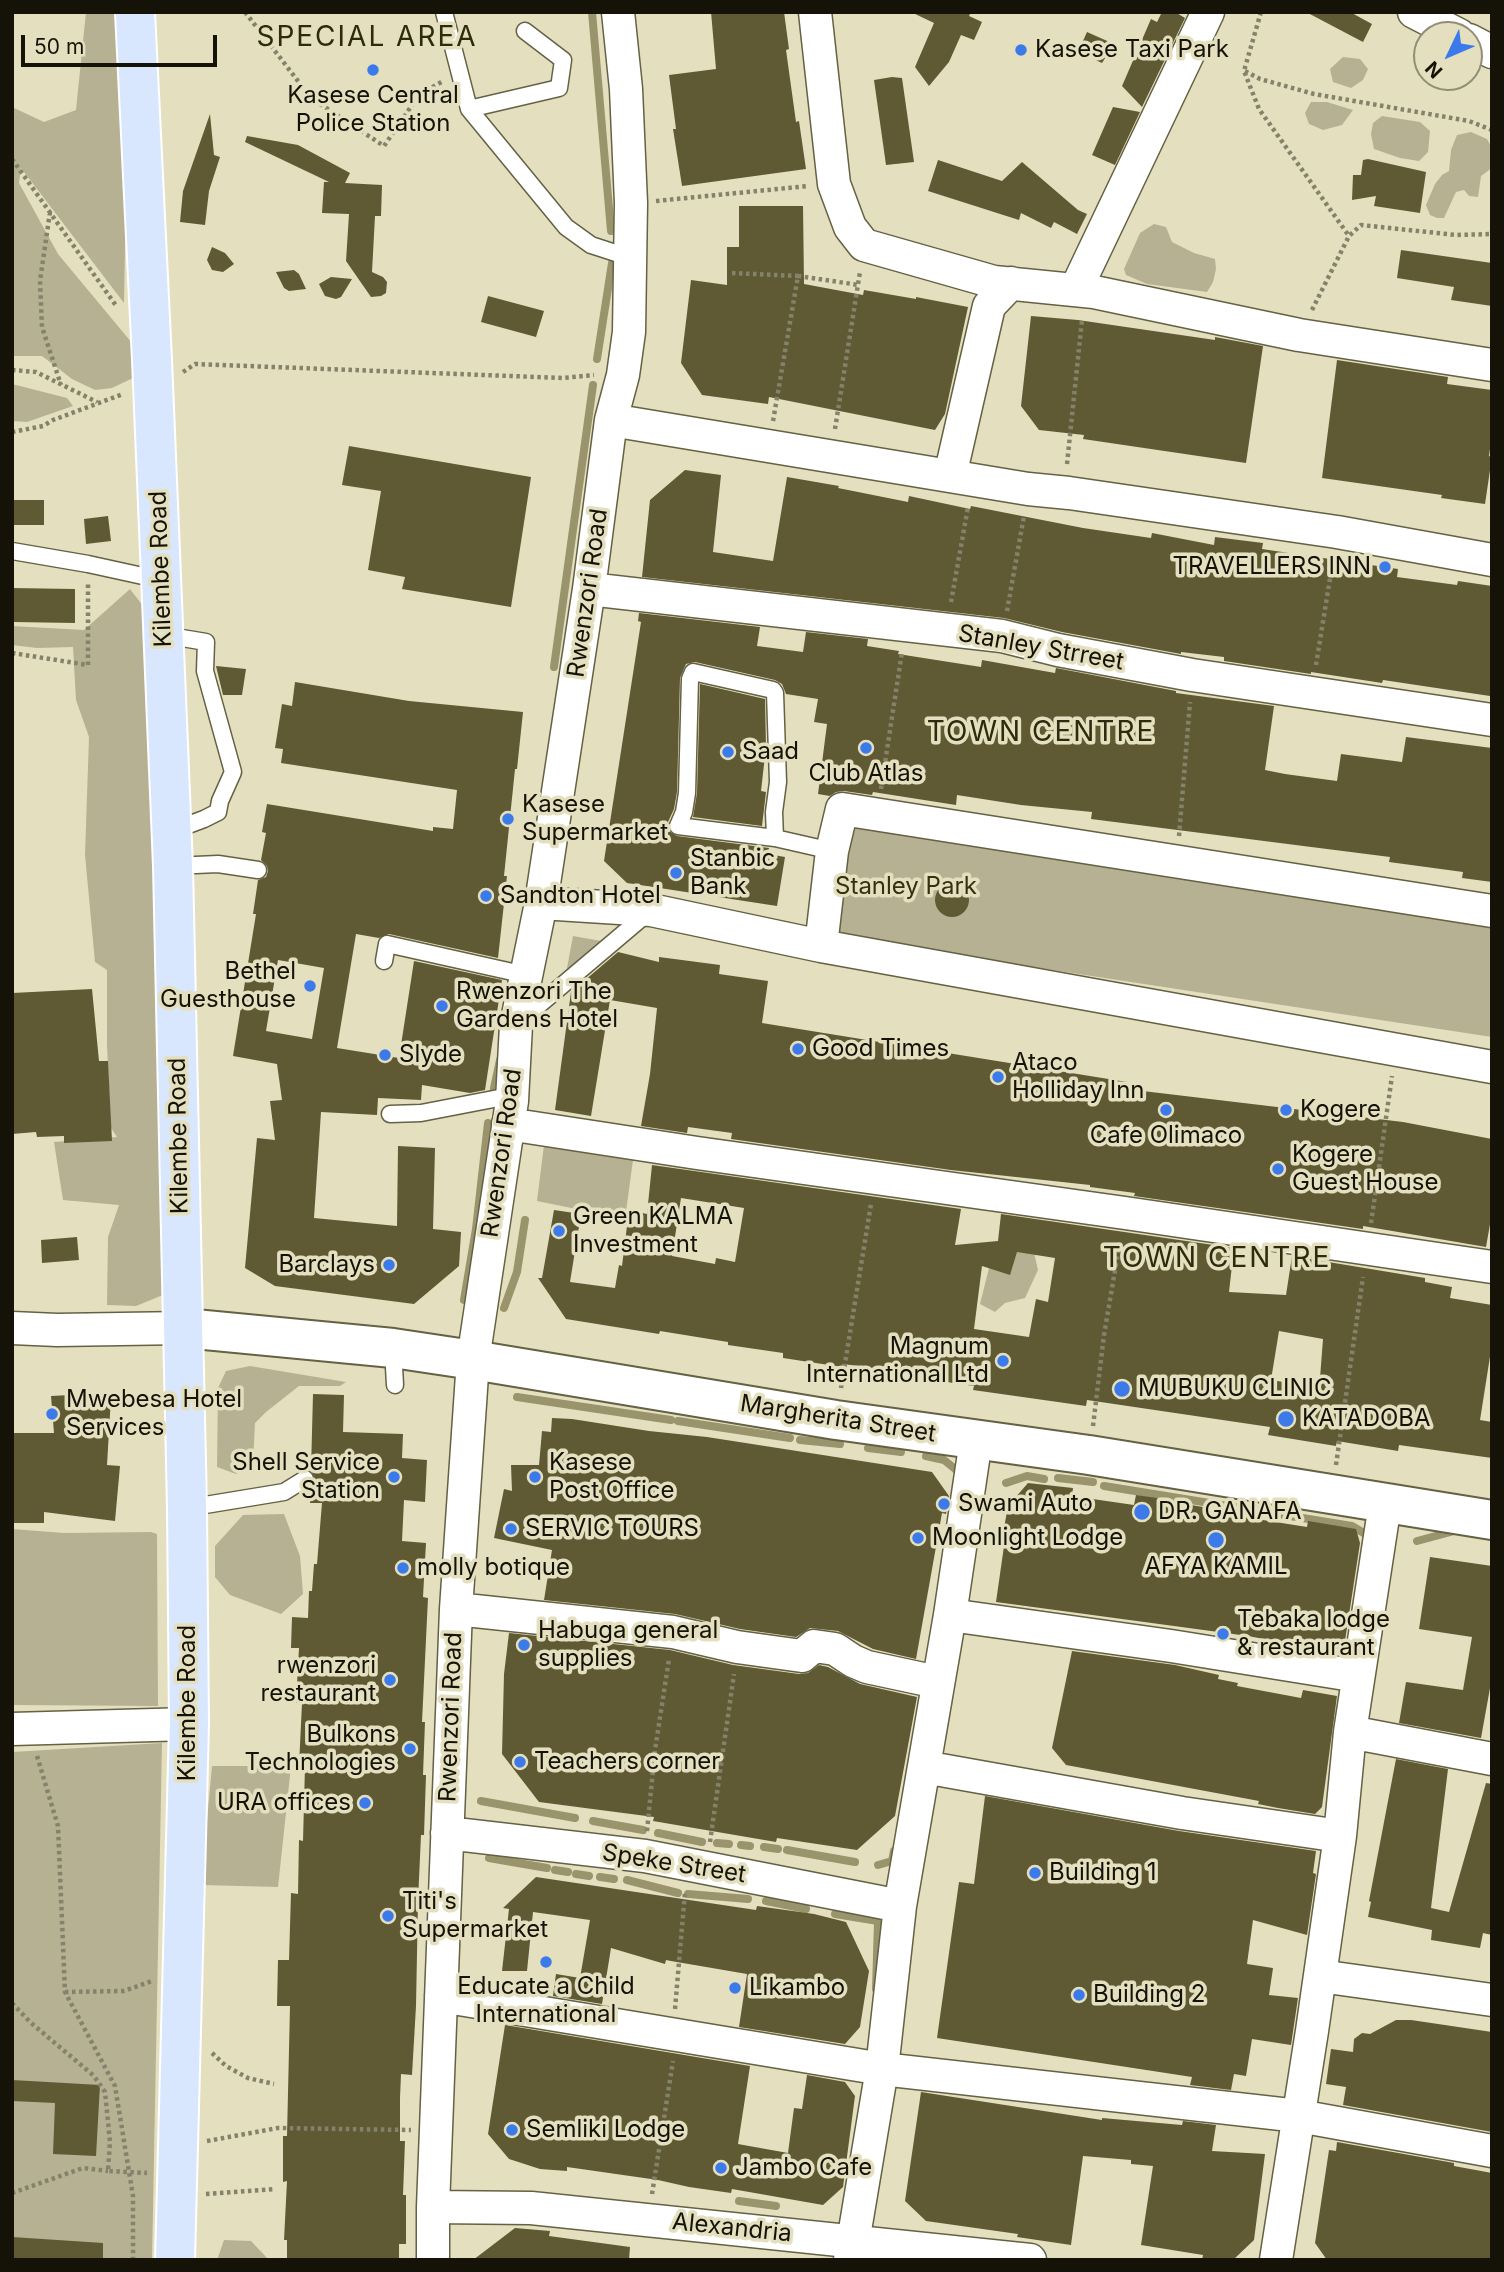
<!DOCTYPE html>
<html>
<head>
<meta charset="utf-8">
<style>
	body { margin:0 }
	#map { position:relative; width:1504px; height:2272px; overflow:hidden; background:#e4e0bf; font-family:Inter,sans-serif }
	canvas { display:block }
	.frame { position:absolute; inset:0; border:14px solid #151308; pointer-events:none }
	.north { position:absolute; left:1413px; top:21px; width:70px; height:70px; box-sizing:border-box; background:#e4e0bf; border:2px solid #918e76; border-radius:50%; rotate:226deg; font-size:19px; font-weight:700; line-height:28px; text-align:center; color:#151308 }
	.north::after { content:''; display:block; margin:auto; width:24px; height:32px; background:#3d7ae9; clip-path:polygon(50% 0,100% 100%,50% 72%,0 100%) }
	.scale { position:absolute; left:21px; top:35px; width:196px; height:32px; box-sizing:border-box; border:4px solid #151308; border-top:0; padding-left:9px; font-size:21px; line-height:24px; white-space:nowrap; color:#151308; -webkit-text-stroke:5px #e4e0bf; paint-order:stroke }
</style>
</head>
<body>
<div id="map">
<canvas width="1504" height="2272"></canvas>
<div class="frame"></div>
<div class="north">N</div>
<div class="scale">50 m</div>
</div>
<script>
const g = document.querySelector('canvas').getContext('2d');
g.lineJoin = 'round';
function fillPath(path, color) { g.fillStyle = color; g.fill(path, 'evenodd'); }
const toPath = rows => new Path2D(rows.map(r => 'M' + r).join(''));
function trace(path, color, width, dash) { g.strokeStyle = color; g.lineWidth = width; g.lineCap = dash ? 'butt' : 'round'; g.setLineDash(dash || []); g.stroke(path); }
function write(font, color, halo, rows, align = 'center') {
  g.font = font + ' Inter,sans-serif'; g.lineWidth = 7; g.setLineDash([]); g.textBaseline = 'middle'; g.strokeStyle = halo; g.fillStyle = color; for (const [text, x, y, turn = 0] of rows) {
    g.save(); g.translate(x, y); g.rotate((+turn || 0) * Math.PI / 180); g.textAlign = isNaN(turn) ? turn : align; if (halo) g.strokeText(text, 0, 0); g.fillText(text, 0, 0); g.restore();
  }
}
const green = toPath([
	[86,12,115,12,126,194,124,303,21,168,19,183,58,254,137,349,133,378,112,388,95,390,72,379,42,356,12,356,12,107,44,122,76,110],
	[1343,57,1360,59,1368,69,1363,80,1351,88,1333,82,1330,69],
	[1311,102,1327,102,1353,110,1342,125,1323,130,1309,124,1305,113],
	[1382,116,1420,122,1430,131,1428,152,1419,161,1400,158,1374,149,1371,134,1373,123],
	[1471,132,1487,139,1492,148,1492,168,1481,176,1478,197,1469,196,1464,190,1456,192,1444,218,1437,218,1430,215,1426,205,1435,184,1442,175,1449,171,1451,150,1457,135],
	[1154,224,1166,227,1172,242,1194,253,1215,259,1216,269,1213,282,1207,292,1147,284,1126,275,1124,269,1140,233],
	[12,384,67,398,73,406,27,422,12,421],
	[130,589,143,606,155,701,163,1295,136,1306,107,1305,108,1237,119,1205,63,1200,54,1142,117,1137,111,1128,107,1045,107,970,95,962,85,855,89,737,76,700,73,647,37,648,12,645,12,626,84,630],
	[848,818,1492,925,1492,1037,829,936],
	[573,936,624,945,563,989],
	[545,1137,634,1153,625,1219,537,1201],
	[1033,1248,1038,1270,1025,1298,1005,1303,995,1312,980,1304,993,1252],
	[250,1366,346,1382,340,1386,299,1386,266,1412,255,1423,253,1463,236,1474,217,1467,218,1388,226,1371],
	[284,1514,300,1556,303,1594,281,1614,230,1595,215,1577,215,1546,243,1515],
	[12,1529,64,1533,151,1532,157,1534,158,1706,12,1705],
	[162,1743,152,2260,12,2260,12,1752],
	[212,1766,291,1766,278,1887,201,1885],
	[224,2240,251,2241,269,2260,217,2260]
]);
const stream = toPath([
	[592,12,611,231],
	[597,359,612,263],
	[554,667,593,385],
	[494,1088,500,1060],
	[464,1300,476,1229,488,1123],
	[504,1308,517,1272,525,1220],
	[517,1397,671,1420],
	[678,1421,790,1438],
	[800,1440,840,1444],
	[868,1448,901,1452],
	[926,1456,944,1460,960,1473],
	[1058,1478,1093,1482],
	[1006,1483,1027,1476,1044,1479],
	[1104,1486,1352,1526,1372,1538],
	[1417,1541,1458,1530],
	[481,1801,575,1818],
	[593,1821,643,1830],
	[658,1833,702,1842],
	[717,1843,729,1844],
	[741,1845,750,1846],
	[764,1847,778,1849],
	[787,1850,855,1862],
	[489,1858,547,1868],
	[878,1865,892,1861,894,1851],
	[555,1870,568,1872],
	[576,1874,589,1876],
	[600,1877,614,1879],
	[627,1880,678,1893],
	[688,1894,748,1899],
	[766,1901,806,1909],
	[835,1914,878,1921,876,1989],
	[739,2201,776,2206]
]);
const building = toPath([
	[711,12,784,12,789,49,786,50,796,122,799,121,806,169,682,186,673,129,676,129,669,75,716,69],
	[911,12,971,12,969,16,982,22,974,40,961,35,949,62,929,86,915,67,934,23],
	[1162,12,1175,12,1185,18,1142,107,1122,86,1151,19,1157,22],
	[1306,12,1350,12,1372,24,1363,42],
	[1087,32,1114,44,1102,63,1078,52],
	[892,77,902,78,914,162,886,165,874,80],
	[1113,107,1140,112,1115,165,1092,155],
	[210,114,214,155,220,157,209,191,205,225,180,222,183,191],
	[247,136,298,145,350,173,345,183,382,185,381,216,375,216,372,272,383,277,387,282,386,293,381,296,371,297,346,261,349,214,322,213,324,182,329,182,245,142],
	[1368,159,1426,172,1420,213,1374,206,1376,196,1352,200,1353,175,1361,175,1363,160],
	[938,160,1002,181,1022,162,1078,210,1087,214,1077,234,1054,222,1051,228,1021,213,1019,220,928,191],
	[739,206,803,206,804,284,863,295,864,290,916,299,916,297,968,307,945,414,935,430,769,397,768,404,702,395,681,363,691,280,727,285,727,247,739,247],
	[212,247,225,253,234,264,223,272,212,270,207,260],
	[1401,250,1492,263,1492,306,1451,300,1454,287,1397,278],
	[294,270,299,274,306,289,289,291,284,288,276,272],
	[331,277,352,279,341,297,336,299,325,296,319,284],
	[488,296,544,311,536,337,481,322],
	[1031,316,1078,320,1215,340,1215,337,1263,346,1246,463,1083,439,1084,435,1039,430,1021,406],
	[1337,360,1448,377,1447,384,1492,390,1492,435,1489,456,1492,457,1485,504,1441,498,1442,495,1322,478],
	[349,446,531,477,511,607,402,589,405,577,368,570,381,491,342,485],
	[685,470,721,475,713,552,773,561,787,477,839,486,838,488,908,502,909,496,970,509,971,506,1083,528,1151,538,1152,533,1214,545,1215,537,1263,543,1262,549,1398,569,1397,577,1457,585,1458,581,1492,586,1492,684,1490,696,1383,680,1382,683,1311,672,1311,674,1224,661,1224,657,1181,652,1181,654,1062,632,1004,618,642,577,650,500],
	[12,500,44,500,44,525,12,525],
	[108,516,111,541,86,544,84,519],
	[12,588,75,589,75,623,12,622],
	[639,613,760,627,757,646,803,652,806,632,868,639,867,646,899,651,898,654,981,667,982,660,1055,673,1056,668,1176,691,1176,693,1274,706,1265,770,1285,774,1337,781,1341,754,1402,762,1406,737,1492,748,1492,882,1462,878,1463,872,1389,862,1390,857,1091,819,1092,812,1021,805,957,795,956,805,873,792,872,795,844,791,836,792,830,796,818,794,827,724,814,722,818,699,786,694,782,684,775,680,695,662,686,664,680,678,677,792,674,809,668,822,669,831,677,836,769,848,768,854,785,857,777,906,627,883,604,861,641,622,638,621],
	[216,666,246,669,242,695,223,695],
	[295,682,409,701,523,712,517,769,515,769,504,876,507,876,498,958,389,934,379,938,356,934,337,1048,399,1058,414,961,502,980,485,1090,470,1093,422,1085,421,1100,378,1098,377,1115,321,1112,314,1218,397,1226,398,1146,435,1148,433,1229,461,1232,459,1266,414,1304,275,1286,245,1268,257,1138,275,1140,270,1101,282,1100,277,1064,233,1056,256,914,253,914,258,880,266,877,268,871,267,866,261,860,266,833,262,832,267,804,433,831,433,827,453,829,457,790,281,763,283,749,275,748,282,704,292,706],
	[278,960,324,968,312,1039,266,1031],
	[700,684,765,699,766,747,761,791,766,792,762,826,693,817,697,793],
	'935 900a17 17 0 1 1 34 0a17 17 0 1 1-34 0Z',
	[618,952,659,962,659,957,720,965,719,974,768,981,762,1023,1127,1082,1126,1089,1403,1122,1492,1139,1492,1213,1486,1247,1363,1226,1363,1229,1134,1196,1135,1193,1090,1187,1090,1185,951,1170,731,1139,732,1133,688,1127,687,1133,641,1126,650,1074,657,1008,610,1000,591,1116,555,1110,571,992],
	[92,989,99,1061,108,1061,112,1141,64,1143,64,1136,37,1137,36,1132,12,1134,12,993],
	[652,1165,961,1209,955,1245,998,1241,1001,1214,1234,1248,1229,1292,1286,1295,1292,1256,1425,1278,1425,1282,1452,1287,1450,1298,1492,1305,1492,1344,1480,1420,1492,1422,1492,1458,1399,1445,1398,1451,1337,1441,1336,1446,1268,1435,1270,1427,1087,1400,1086,1406,973,1390,974,1386,913,1377,914,1374,843,1364,842,1367,783,1358,783,1353,728,1345,728,1342,660,1331,659,1334,566,1319,538,1278,542,1278,554,1210,581,1214,570,1282,615,1288,619,1265,622,1266,629,1210,647,1214],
	[681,1198,744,1208,735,1262,716,1258,715,1264,672,1256],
	[1017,1252,1055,1258,1048,1302,1036,1299,1029,1337,974,1329,982,1266,1010,1275],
	[1279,1331,1323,1339,1320,1378,1316,1377,1314,1387,1271,1380],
	[77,1237,79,1260,42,1263,41,1240],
	[89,1394,111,1397,107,1465,120,1466,115,1521,44,1512,44,1523,13,1523,12,1433,54,1433,51,1396],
	[313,1394,344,1395,343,1432,403,1434,402,1458,427,1460,425,1502,404,1500,402,1541,426,1543,423,1597,428,1598,422,1722,425,1722,423,1775,426,1775,424,1835,421,1835,418,1901,416,2006,412,2075,401,2074,400,2098,400,2141,405,2141,403,2195,406,2195,406,2244,399,2244,399,2260,287,2260,287,2240,284,2240,287,2181,283,2182,283,2136,287,2136,290,2006,277,2006,278,1960,289,1960,291,1893,298,1894,299,1840,303,1841,305,1766,299,1766,302,1703,296,1703,299,1648,291,1648,292,1617,308,1618,309,1591,312,1591,314,1564,317,1564,322,1503,310,1503,310,1488,315,1479,311,1470],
	[552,1418,572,1419,649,1431,707,1437,932,1472,949,1496,946,1514,942,1513,916,1659,873,1649,838,1631,810,1628,796,1637,740,1629,675,1614,544,1600,552,1550,494,1538,504,1489,512,1491,511,1465,539,1465,542,1431,551,1432],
	[1028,1483,1073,1488,1072,1496,1134,1505,1136,1495,1185,1502,1185,1504,1245,1514,1244,1517,1307,1527,1308,1521,1356,1529,1360,1543,1343,1654,1248,1636,996,1602,1005,1539,1002,1539,1008,1506],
	[1430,1557,1492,1566,1492,1677,1481,1738,1399,1723,1406,1682,1463,1690,1472,1637,1419,1629],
	[509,1633,670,1650,733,1665,799,1674,808,1673,819,1665,828,1667,860,1684,917,1697,895,1816,857,1850,777,1838,776,1842,653,1821,654,1817,539,1802,502,1754,504,1674],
	[1072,1651,1175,1665,1219,1675,1218,1679,1238,1683,1237,1686,1301,1698,1303,1690,1337,1696,1322,1807,1315,1814,1278,1808,1258,1804,1259,1801,1066,1765,1052,1748],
	[1396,1759,1448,1769,1431,1908,1449,1912,1486,1783,1492,1784,1492,1935,1483,1933,1480,1948,1431,1940,1432,1930,1368,1917,1371,1902,1369,1901],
	[985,1796,1179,1831,1316,1851,1313,1873,1316,1874,1307,1935,1253,1920,1247,1964,1273,1968,1269,1995,1298,1998,1291,2045,1252,2039,1246,2076,1234,2074,1231,2090,1190,2085,1192,2077,937,2038,959,1882,974,1884],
	[536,1877,756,1910,757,1906,814,1914,846,1922,869,1971,860,2027,845,2044,739,2027,747,1974,671,1961,666,1960,665,1964,611,1948,602,2004,553,1996,556,1974,580,1978,590,1920,533,1912,527,1971,502,1971,509,1909,503,1908],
	[1396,2020,1411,2020,1492,2032,1492,2132,1343,2105,1346,2087,1326,2084,1331,2049,1353,2052,1354,2039,1362,2033,1370,2034],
	[505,2025,750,2066,738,2144,788,2153,794,2108,802,2109,807,2075,845,2082,855,2096,843,2187,823,2205,732,2189,731,2193,689,2187,658,2180,567,2167,567,2171,540,2169,509,2159,488,2134],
	[12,2080,100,2085,96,2156,53,2154,55,2103,12,2101],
	[921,2092,1102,2120,1102,2118,1182,2125,1183,2121,1216,2125,1212,2151,1265,2154,1254,2240,1233,2260,1202,2260,1203,2255,1141,2245,1153,2166,1131,2164,1131,2160,1083,2156,1071,2245,1017,2237,1018,2234,926,2221,905,2201],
	[1337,2142,1454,2163,1454,2166,1492,2173,1492,2260,1327,2260,1315,2243,1329,2150,1336,2151],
	[515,2228,550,2231,549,2236,630,2247,629,2260,473,2260],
	[12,2237,103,2243,103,2260,12,2260]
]);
const path = toPath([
	[245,12,311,98,384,146,419,95,443,81],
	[1261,12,1244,71,1259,109,1349,236],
	[1245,71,1260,79,1314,94,1469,121,1492,130],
	[12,159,117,307],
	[656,201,808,186],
	[50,212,40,281,42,327,61,385],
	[732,273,798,276],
	[1312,310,1349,236,1361,225,1456,235,1492,234],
	[12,370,36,372,97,402],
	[183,372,195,364,563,378,594,375],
	[773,421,798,276,859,285],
	[835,429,860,272],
	[12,432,43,426,53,420,123,394],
	[1067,464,1082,320],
	[951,602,968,507],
	[1007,611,1024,516],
	[12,653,88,665,88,582],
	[1316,665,1333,560],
	[881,789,902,652],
	[1179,836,1190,702],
	[1371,1223,1392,1076],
	[841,1388,871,1204],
	[1093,1426,1104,1335,1120,1241],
	[1336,1465,1363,1277],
	[37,1756,58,1826,65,1992,115,2086,133,2196,133,2260],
	[647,1831,655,1750,669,1659],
	[710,1842,734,1674],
	[65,1992,124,1991,152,1981],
	[12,2003,30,2022,94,2076,105,2092,110,2142,108,2171,147,2173],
	[675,2009,685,1892],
	[212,2053,226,2066,248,2078,274,2084],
	[207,2141,278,2128,411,2130],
	[12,2193,83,2168,108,2171],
	[206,2194,275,2189],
	[652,2194,673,2061]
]);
const service = toPath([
	[444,12,469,109,566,227,591,245,631,258],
	[469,109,559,88,563,60,525,31],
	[12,551,88,564,161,580],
	[164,635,206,642,205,671,233,772,220,801,218,812,204,819,172,831],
	[775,838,678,826,684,812,687,793,690,679,693,672,773,690,775,693,778,782,774,812,775,838,832,851],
	[173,866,218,864,258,870],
	[384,961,387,944,526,975],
	[520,1021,650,911],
	[390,1114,421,1113,504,1097,512,1101],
	[393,1349,395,1385],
	[187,1508,284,1492,305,1479]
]);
const minor = toPath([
	[815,12,834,184,850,227,864,245,994,282,1094,292,1299,335,1492,365],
	[1414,12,1459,35],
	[1469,40,1492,52],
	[1076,289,1208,12],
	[611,420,1028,489,1069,493,1337,532,1492,560],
	[950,476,989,306,1011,283],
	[589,589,1002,636,1058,650,1192,675,1492,720],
	[541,903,651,910,821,946,1492,1067],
	[821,946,832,851,842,809,1492,911],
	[508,1124,697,1153,1125,1213,1492,1267],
	[12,1328,57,1330,184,1328],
	[456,1609,673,1632,737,1647,802,1656,814,1646,835,1649,853,1661,867,1667,937,1682],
	[950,1615,1171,1646,1358,1676],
	[12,1729,189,1724],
	[1350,1732,1492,1759],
	[924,1767,1182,1813,1340,1836],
	[447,1833,645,1856,900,1906],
	[1320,1976,1492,2000],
	[441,1996,882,2069,1299,2116,1492,2151],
	[433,2207,531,2208,1030,2260],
	[433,2260,433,2207,456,1609,473,1360,512,1101,516,1025,541,903,589,589,611,420,623,375,629,332,631,203,626,89,618,12],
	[850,2260,882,2069,900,1906,950,1615,976,1440],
	[1276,2260,1312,2031,1340,1836,1350,1732,1385,1504]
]);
const tertiary = toPath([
	[184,1328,393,1348,473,1360,836,1420,1089,1455,1492,1520]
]);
const primary = toPath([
	[135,12,152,360,173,866,187,1508,189,1724,175,2260]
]);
const markers = [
	[1021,50,7,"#3d7ae9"],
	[373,70,7,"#3d7ae9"],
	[1385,567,7,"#3d7ae9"],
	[866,748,7,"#3d7ae9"],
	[728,752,7,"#3d7ae9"],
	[508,819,7,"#3d7ae9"],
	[676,873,7,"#3d7ae9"],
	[486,896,7,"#3d7ae9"],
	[310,986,7,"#3d7ae9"],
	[442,1006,7,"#3d7ae9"],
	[798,1049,7,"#3d7ae9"],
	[385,1055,7,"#3d7ae9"],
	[998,1077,7,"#3d7ae9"],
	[1166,1110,7,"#3d7ae9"],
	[1286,1110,7,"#3d7ae9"],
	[1278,1169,7,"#3d7ae9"],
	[559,1231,7,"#3d7ae9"],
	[389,1265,7,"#3d7ae9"],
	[1003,1361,7,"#3d7ae9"],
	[1122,1389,9,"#3d7ae9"],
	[52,1414,7,"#3d7ae9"],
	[1286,1419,9,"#3d7ae9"],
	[394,1477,7,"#3d7ae9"],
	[535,1477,7,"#3d7ae9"],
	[944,1504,7,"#3d7ae9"],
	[1142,1512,9,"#3d7ae9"],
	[511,1529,7,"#3d7ae9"],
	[918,1538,7,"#3d7ae9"],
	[1216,1540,9,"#3d7ae9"],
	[403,1568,7,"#3d7ae9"],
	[1223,1634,7,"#3d7ae9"],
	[524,1645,7,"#3d7ae9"],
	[390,1680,7,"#3d7ae9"],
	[410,1749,7,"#3d7ae9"],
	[520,1762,7,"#3d7ae9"],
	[365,1803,7,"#3d7ae9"],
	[1035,1873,7,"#3d7ae9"],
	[388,1916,7,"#3d7ae9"],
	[546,1962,7,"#3d7ae9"],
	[735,1988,7,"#3d7ae9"],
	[1079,1995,7,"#3d7ae9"],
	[512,2130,7,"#3d7ae9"],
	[721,2168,7,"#3d7ae9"]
];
const poiNames = [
	["Kasese Taxi Park",1035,50],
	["Kasese Central",373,96,"center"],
	["Police Station",373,124,"center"],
	["TRAVELLERS INN",1371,567,"right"],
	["Saad",742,752],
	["Club Atlas",866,774,"center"],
	["Kasese",522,805],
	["Supermarket",522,833],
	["Stanbic",690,859],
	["Bank",690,887],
	["Sandton Hotel",500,896],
	["Bethel",296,972,"right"],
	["Guesthouse",296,1000,"right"],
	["Rwenzori The",456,992],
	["Gardens Hotel",456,1020],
	["Good Times",812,1049],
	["Slyde",399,1055],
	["Ataco",1012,1063],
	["Holliday Inn",1012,1091],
	["Kogere",1300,1110],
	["Cafe Olimaco",1166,1136,"center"],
	["Kogere",1292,1155],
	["Guest House",1292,1183],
	["Green KALMA",573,1217],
	["Investment",573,1245],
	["Barclays",375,1265,"right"],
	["Magnum",989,1347,"right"],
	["International Ltd",989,1375,"right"],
	["MUBUKU CLINIC",1138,1389],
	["Mwebesa Hotel",66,1400],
	["Services",66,1428],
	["KATADOBA",1302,1419],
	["Shell Service",380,1463,"right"],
	["Station",380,1491,"right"],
	["Kasese",549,1463],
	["Post Office",549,1491],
	["Swami Auto",958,1504],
	["DR. GANAFA",1158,1512],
	["SERVIC TOURS",525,1529],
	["Moonlight Lodge",932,1538],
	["AFYA KAMIL",1216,1567,"center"],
	["molly botique",417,1568],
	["Tebaka lodge",1237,1620],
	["& restaurant",1237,1648],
	["Habuga general",538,1631],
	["supplies",538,1659],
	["rwenzori",376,1666,"right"],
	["restaurant",376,1694,"right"],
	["Bulkons",396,1735,"right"],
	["Technologies",396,1763,"right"],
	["Teachers corner",534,1762],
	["URA offices",351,1803,"right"],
	["Building 1",1049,1873],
	["Titi's",402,1902],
	["Supermarket",402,1930],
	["Educate a Child",546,1987,"center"],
	["International",546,2015,"center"],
	["Likambo",749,1988],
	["Building 2",1093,1995],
	["Semliki Lodge",526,2130],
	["Jambo Cafe",735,2168]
];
const streetNames = [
	["Kilembe Road",161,569,-92],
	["Rwenzori Road",588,593,-82],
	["Stanley Strreet",1041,648,10],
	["Kilembe Road",179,1136,-91],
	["Rwenzori Road",502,1153,-82],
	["Margherita Street",838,1419,9],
	["Kilembe Road",188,1703,-90],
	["Rwenzori Road",451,1717,-88],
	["Speke Street",674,1864,9],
	["Alexandria",732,2228,6]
];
const parkNames = [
	["Stanley Park",906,887]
];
const quarterNames = [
	["SPECIAL AREA",367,38],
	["TOWN CENTRE",1041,733],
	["TOWN CENTRE",1217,1259]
];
fillPath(green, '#b5b192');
trace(stream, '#99946c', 8);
fillPath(building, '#5f5a33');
trace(service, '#646144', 19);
trace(minor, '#646144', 35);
trace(tertiary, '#646144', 42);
trace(primary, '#fff', 42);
trace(path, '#85826b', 4.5, [3.5, 3.5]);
trace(service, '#fff', 16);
trace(minor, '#fff', 32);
trace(tertiary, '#fff', 38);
trace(primary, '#d9e7fe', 38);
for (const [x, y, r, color] of markers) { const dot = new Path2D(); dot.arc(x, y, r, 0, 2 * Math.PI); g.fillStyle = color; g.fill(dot); trace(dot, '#e4e0bf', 2.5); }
write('24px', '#151308', '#e4e0bf', poiNames, 'left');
write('24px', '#151308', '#e4e0bf', streetNames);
write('24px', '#35300d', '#e4e0bf', parkNames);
g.letterSpacing = '2px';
write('28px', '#2e2a0e', '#e4e0bf', quarterNames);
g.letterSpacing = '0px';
</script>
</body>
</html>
